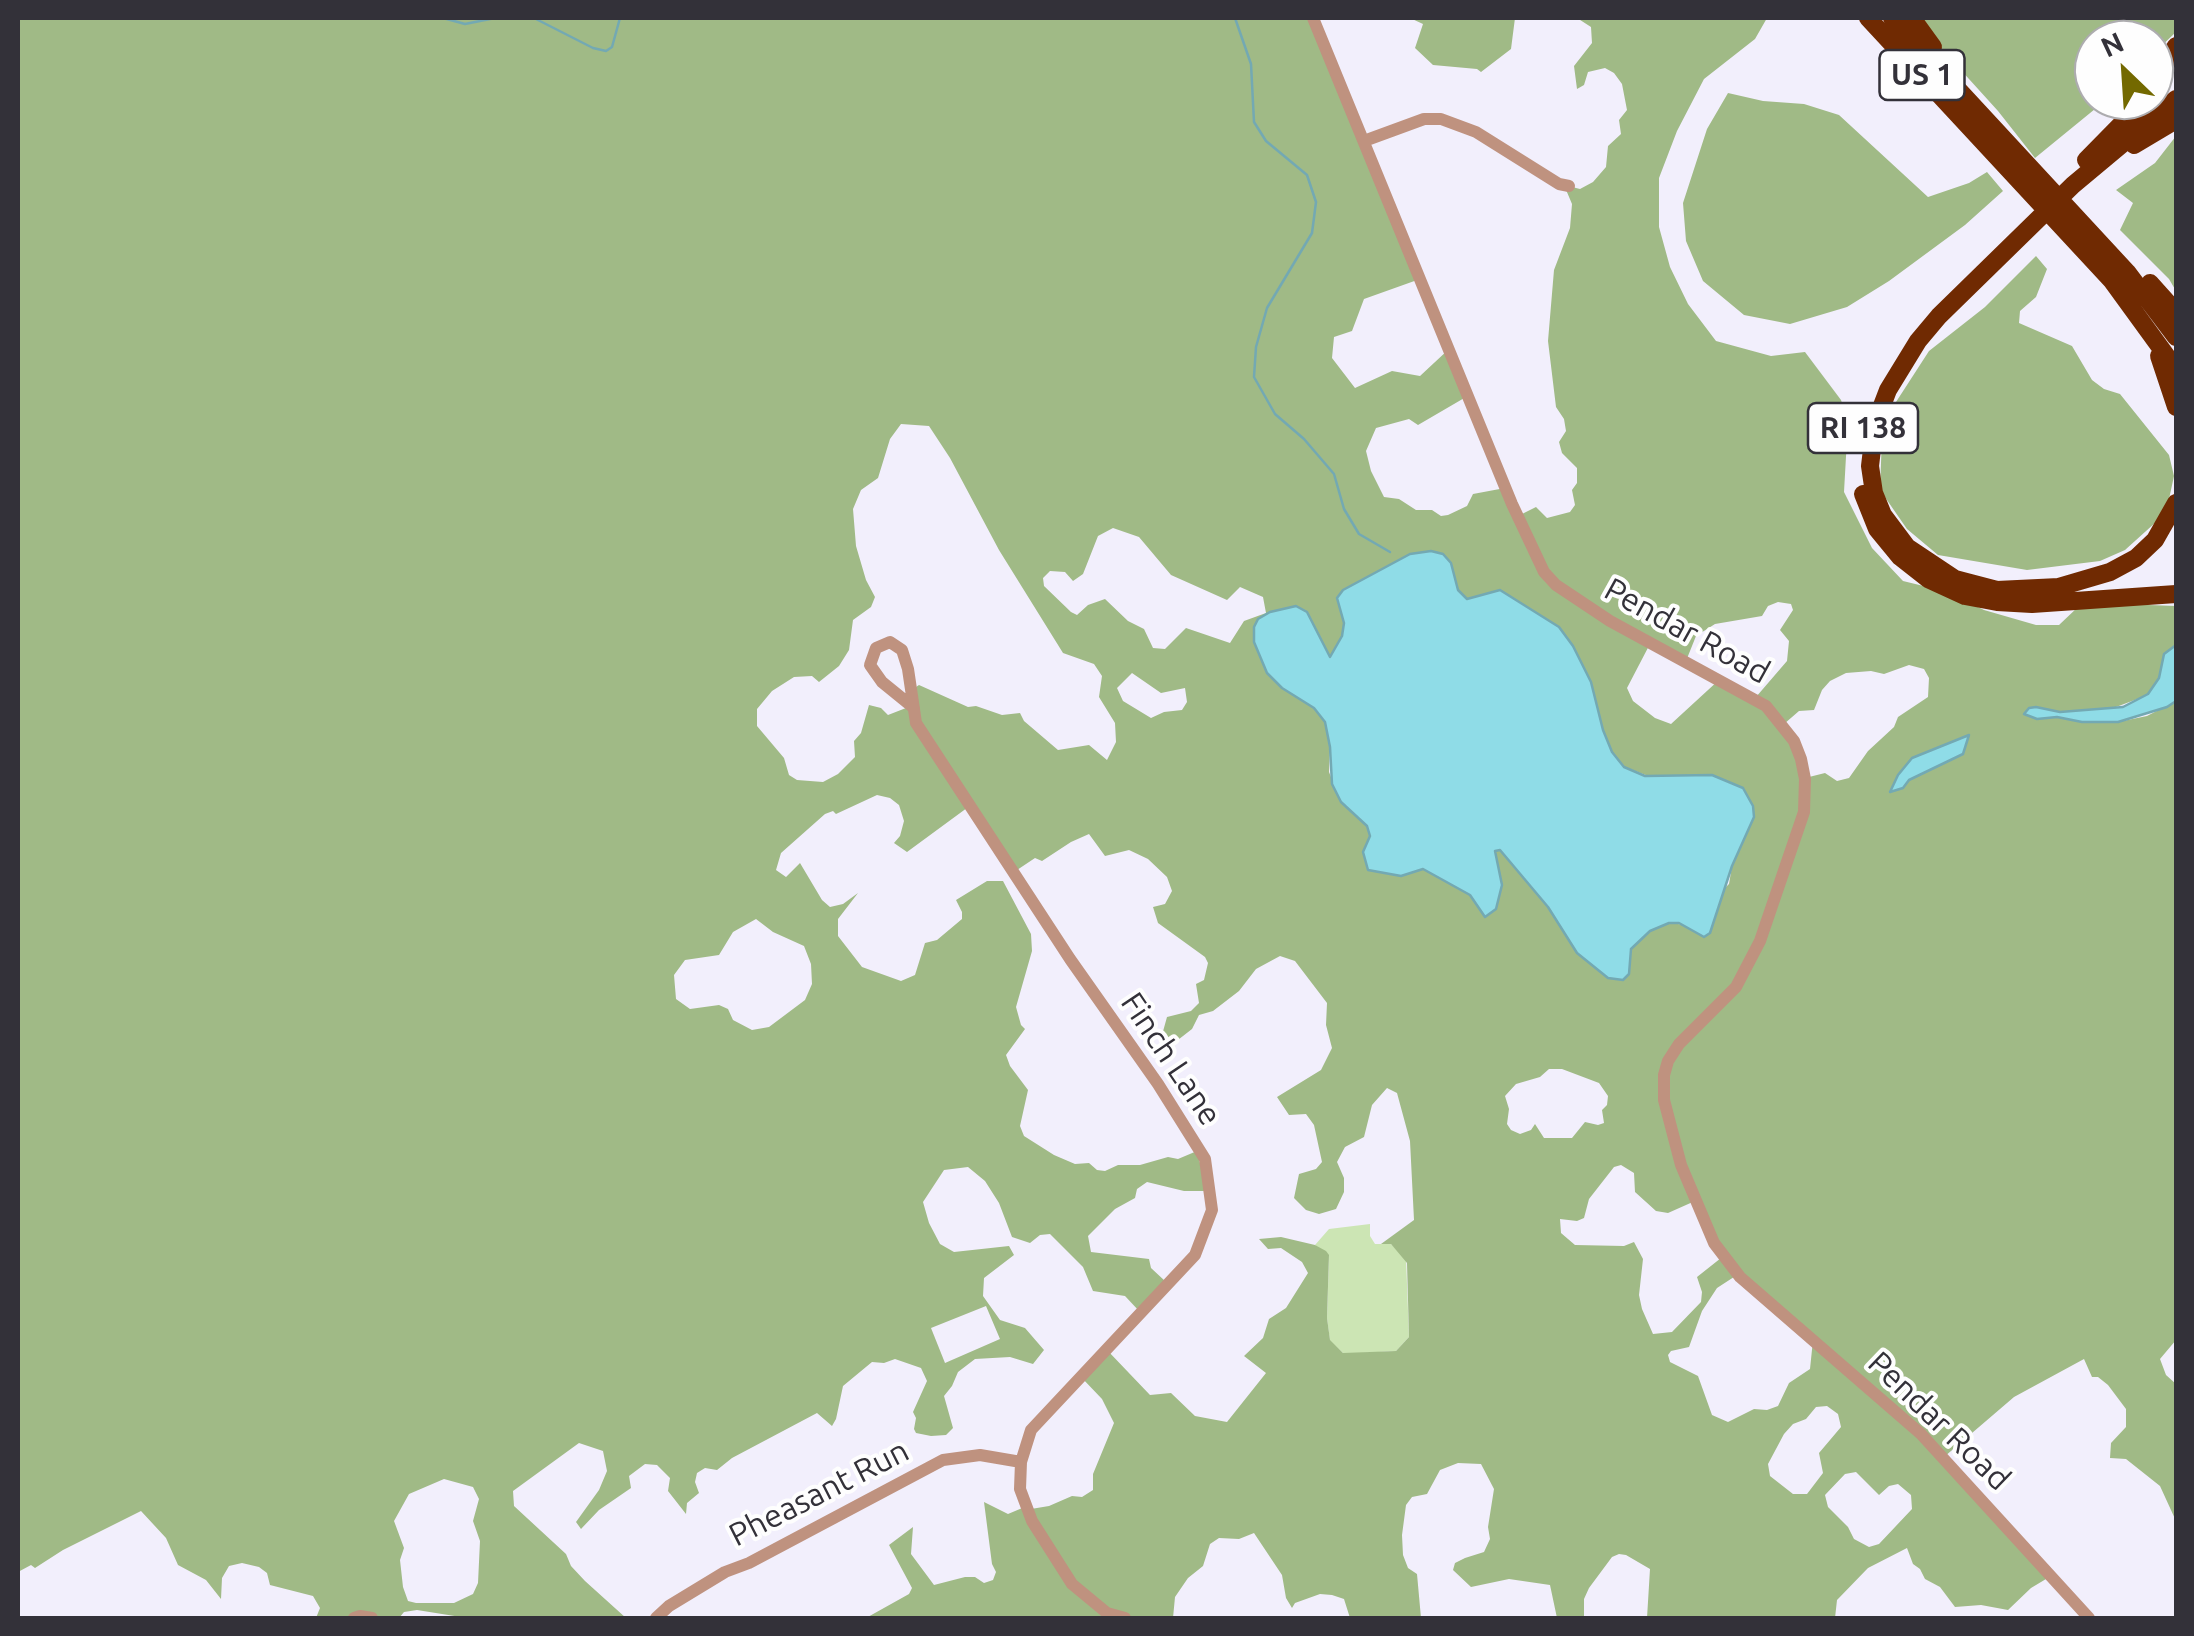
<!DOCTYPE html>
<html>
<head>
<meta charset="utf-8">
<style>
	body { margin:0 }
	#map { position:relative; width:2194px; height:1636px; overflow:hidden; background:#f2effc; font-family:Ubuntu,sans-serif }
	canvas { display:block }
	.frame { position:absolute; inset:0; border:20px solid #333139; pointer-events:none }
	.north { position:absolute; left:2074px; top:20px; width:100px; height:100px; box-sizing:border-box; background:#fefefe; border:2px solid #adacaf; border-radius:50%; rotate:335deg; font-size:28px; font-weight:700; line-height:40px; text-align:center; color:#333139 }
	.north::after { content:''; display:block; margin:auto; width:35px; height:45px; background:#736900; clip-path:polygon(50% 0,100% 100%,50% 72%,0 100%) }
</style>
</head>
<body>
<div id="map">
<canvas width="2194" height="1636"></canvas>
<div class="frame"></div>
<div class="north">N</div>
</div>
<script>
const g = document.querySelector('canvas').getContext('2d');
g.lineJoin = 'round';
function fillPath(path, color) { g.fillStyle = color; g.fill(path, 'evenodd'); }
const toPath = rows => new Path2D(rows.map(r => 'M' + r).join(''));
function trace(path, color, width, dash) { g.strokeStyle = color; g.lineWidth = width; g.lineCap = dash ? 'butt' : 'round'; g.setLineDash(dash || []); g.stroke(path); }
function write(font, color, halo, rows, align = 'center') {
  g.font = font + ' Ubuntu,sans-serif'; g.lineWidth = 8; g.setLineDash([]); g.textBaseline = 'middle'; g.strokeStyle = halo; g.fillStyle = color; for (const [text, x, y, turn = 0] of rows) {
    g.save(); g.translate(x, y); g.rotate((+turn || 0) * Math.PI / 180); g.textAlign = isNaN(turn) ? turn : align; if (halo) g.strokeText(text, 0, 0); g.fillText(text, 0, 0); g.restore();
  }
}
const green = toPath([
	[1370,1224,1370,1236,1375,1244,1391,1244,1406,1258,1409,1337,1396,1351,1344,1354,1330,1341,1327,1318,1329,1256,1315,1245,1329,1229]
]);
const forest = toPath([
	[18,18,1312,18,1420,279,1364,299,1352,331,1334,337,1332,358,1355,388,1392,371,1420,376,1449,349,1466,397,1418,425,1409,419,1376,428,1366,451,1371,471,1384,497,1399,499,1416,510,1432,510,1441,516,1448,515,1467,506,1473,494,1505,488,1520,515,1536,507,1547,518,1570,512,1575,505,1572,490,1577,483,1577,468,1562,453,1559,442,1566,431,1564,419,1556,407,1548,341,1554,270,1570,228,1572,204,1564,185,1580,189,1593,182,1606,167,1608,146,1621,134,1619,120,1627,110,1622,84,1614,73,1605,68,1588,72,1584,85,1577,89,1574,66,1592,43,1591,27,1577,18,1767,18,1755,39,1704,79,1677,131,1659,178,1659,227,1670,267,1688,304,1716,341,1771,356,1805,352,1841,400,1848,421,1844,492,1872,548,1903,581,1948,592,1984,610,2036,625,2059,625,2078,607,2121,604,2176,606,2176,645,2164,654,2159,678,2148,695,2108,710,2060,712,2036,707,2037,719,2057,717,2082,722,2118,722,2147,716,2176,701,2176,1340,2160,1359,2166,1375,2176,1384,2176,1521,2160,1486,2126,1459,2110,1458,2111,1443,2126,1427,2126,1409,2108,1385,2098,1377,2092,1377,2084,1359,2014,1397,1944,1457,2051,1576,2031,1588,2008,1610,1981,1605,1955,1607,1940,1587,1925,1579,1920,1569,1913,1564,1907,1548,1868,1568,1837,1600,1835,1618,1647,1618,1650,1569,1626,1555,1619,1554,1612,1557,1589,1588,1584,1599,1584,1618,1557,1618,1550,1585,1509,1579,1471,1587,1453,1570,1455,1563,1465,1558,1484,1552,1490,1539,1488,1527,1494,1489,1481,1464,1458,1463,1440,1470,1427,1494,1412,1497,1406,1505,1402,1535,1403,1555,1408,1568,1417,1574,1421,1618,1350,1618,1344,1599,1332,1595,1320,1594,1295,1603,1292,1608,1286,1598,1282,1575,1254,1533,1239,1539,1219,1538,1210,1544,1203,1566,1188,1578,1175,1597,1173,1618,866,1618,909,1594,912,1588,889,1545,913,1527,911,1554,934,1585,965,1577,975,1577,984,1583,993,1580,996,1572,992,1564,984,1502,1008,1514,1027,1506,1031,1509,1049,1506,1072,1496,1082,1497,1093,1490,1093,1474,1114,1423,1102,1399,1081,1377,1107,1350,1150,1395,1171,1393,1195,1416,1227,1422,1266,1373,1244,1356,1263,1338,1269,1319,1286,1308,1308,1273,1302,1262,1281,1248,1268,1249,1259,1239,1281,1237,1315,1245,1326,1251,1329,1255,1327,1318,1330,1340,1343,1353,1396,1351,1409,1337,1407,1263,1391,1244,1381,1244,1414,1220,1410,1141,1397,1093,1387,1088,1372,1105,1364,1137,1345,1147,1337,1162,1344,1178,1344,1192,1336,1209,1319,1214,1306,1210,1294,1198,1299,1174,1316,1169,1322,1162,1314,1125,1306,1114,1289,1115,1277,1097,1321,1070,1332,1048,1326,1025,1327,1003,1295,961,1280,956,1256,969,1239,991,1213,1011,1199,1015,1192,1029,1174,1043,1162,1035,1167,1017,1191,1011,1199,1003,1196,984,1204,980,1208,963,1205,957,1158,923,1153,907,1165,904,1172,891,1167,877,1148,859,1129,850,1105,856,1089,834,1071,842,1042,861,1035,858,1017,870,971,805,907,852,894,843,900,836,904,821,899,805,890,798,877,795,836,814,833,811,825,814,781,853,776,870,786,877,800,863,822,900,830,907,843,904,858,893,838,919,838,936,862,967,901,981,915,975,925,943,937,940,962,919,962,912,956,900,987,881,1003,881,1031,934,1032,951,1016,1007,1021,1025,1025,1029,1006,1055,1010,1066,1028,1090,1020,1126,1024,1136,1054,1155,1075,1164,1089,1163,1097,1170,1105,1171,1118,1165,1140,1165,1168,1157,1178,1159,1197,1151,1207,1191,1184,1191,1147,1182,1137,1189,1135,1198,1115,1209,1088,1236,1091,1252,1149,1259,1151,1268,1165,1281,1140,1312,1125,1296,1093,1291,1083,1267,1050,1234,1040,1235,1030,1243,1012,1237,999,1203,985,1181,968,1167,944,1170,923,1202,929,1223,940,1244,954,1252,1009,1246,1014,1255,984,1278,983,1296,1000,1320,1025,1328,1044,1350,1033,1364,1010,1357,975,1359,958,1372,952,1386,944,1396,953,1428,946,1435,931,1436,916,1433,914,1429,916,1418,913,1412,927,1381,921,1368,895,1359,884,1363,872,1362,843,1386,836,1419,832,1426,817,1413,732,1458,717,1470,705,1468,697,1473,695,1482,699,1493,687,1503,686,1514,668,1491,670,1478,657,1465,645,1464,629,1476,631,1488,599,1510,581,1529,576,1522,599,1490,607,1471,603,1451,579,1443,513,1491,514,1506,566,1554,571,1566,585,1581,626,1618,467,1618,417,1610,404,1612,399,1618,316,1618,320,1608,313,1596,270,1585,267,1573,259,1567,242,1563,229,1566,222,1578,221,1599,206,1580,178,1565,166,1538,141,1511,63,1550,35,1568,31,1565,18,1572],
	[901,424,929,426,950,458,999,550,1063,653,1094,664,1102,676,1099,697,1115,723,1116,742,1107,760,1089,745,1058,750,1024,721,1020,713,1002,715,976,706,968,707,919,685,913,689,906,708,888,715,881,708,869,705,861,733,854,741,855,757,838,774,823,782,797,780,789,775,784,758,757,726,757,709,772,691,794,677,812,676,819,682,839,666,849,650,853,620,871,607,875,597,866,580,856,546,853,509,861,490,878,478,890,439],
	[1113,528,1139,537,1171,575,1227,600,1240,587,1263,597,1266,613,1244,621,1230,643,1186,628,1165,649,1153,648,1144,629,1128,621,1105,599,1088,605,1077,615,1071,612,1044,586,1043,578,1050,571,1065,572,1073,581,1083,574,1098,536],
	[1451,563,1458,590,1467,599,1591,682,1603,730,1612,752,1625,767,1754,817,1732,866,1729,884,1687,925,1669,923,1650,931,1631,949,1577,953,1548,907,1500,849,1495,851,1502,885,1496,909,1485,916,1471,895,1458,885,1422,869,1401,876,1363,852,1370,836,1367,826,1341,802,1329,772,1330,747,1325,722,1314,708,1270,612,1296,606,1307,612,1330,657,1342,636,1344,623,1337,599],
	[1778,602,1791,604,1793,610,1780,630,1789,641,1787,661,1756,697,1720,679,1671,724,1655,718,1633,701,1627,688,1652,640,1686,661,1696,636,1715,624,1762,616,1768,606],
	[1909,665,1924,669,1929,678,1928,697,1898,717,1894,727,1868,751,1849,778,1837,781,1825,773,1805,778,1784,724,1799,711,1814,710,1822,690,1830,681,1846,673,1871,671,1884,674],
	[1132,673,1161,693,1185,688,1187,702,1182,710,1164,712,1151,718,1123,701,1117,688],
	[756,919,773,932,804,946,811,964,812,984,805,1000,769,1027,752,1030,733,1020,728,1009,719,1005,690,1009,676,999,674,975,685,960,719,955,733,932],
	[1549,1069,1562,1069,1599,1083,1608,1096,1607,1105,1602,1110,1604,1123,1598,1125,1585,1122,1572,1138,1544,1138,1535,1124,1531,1130,1520,1134,1511,1130,1507,1124,1509,1109,1505,1096,1516,1084,1540,1077],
	[1621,1165,1634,1173,1635,1192,1656,1211,1668,1213,1695,1201,1721,1258,1697,1277,1702,1292,1701,1302,1672,1332,1653,1334,1642,1309,1639,1295,1643,1259,1634,1242,1624,1246,1575,1245,1561,1233,1560,1219,1577,1221,1584,1218,1589,1199,1614,1167],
	[1737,1275,1813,1340,1810,1369,1789,1383,1778,1406,1767,1410,1754,1409,1728,1422,1712,1415,1698,1376,1670,1362,1668,1355,1671,1351,1689,1347,1702,1311,1717,1288],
	[986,1306,1000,1339,945,1363,931,1328],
	[1827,1406,1838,1414,1841,1427,1819,1453,1823,1473,1807,1494,1793,1494,1770,1476,1768,1464,1784,1434,1793,1424,1806,1419,1816,1407],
	[1856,1472,1879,1495,1889,1486,1898,1484,1911,1495,1912,1509,1879,1544,1869,1547,1854,1539,1848,1527,1828,1507,1825,1495,1845,1474],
	[444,1479,473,1487,479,1499,473,1521,480,1541,478,1583,473,1594,454,1603,416,1603,408,1601,403,1587,400,1560,404,1548,394,1521,409,1494],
	[1410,18,1515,18,1511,49,1481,72,1477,69,1433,65,1415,48,1423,24],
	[1921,18,2176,18,2176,32,2154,53,2154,40,2094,40,2094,100,2106,100,2035,158,1998,111,1930,36],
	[1728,93,1763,101,1804,104,1839,115,1928,197,1969,183,1987,172,2003,191,1965,225,1889,281,1847,307,1790,324,1744,315,1703,281,1686,241,1683,203,1707,129],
	[2176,136,2176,291,2169,279,2120,230,2133,203,2116,190,2155,163],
	[2036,256,2047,269,2036,297,2020,311,2019,323,2072,346,2092,380,2104,389,2120,394,2169,455,2174,476,2166,513,2125,550,2100,561,2027,570,1938,555,1907,529,1880,490,1882,436,1896,402,1929,351,1985,307]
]);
const water = toPath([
	[1431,551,1443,554,1451,563,1458,590,1467,599,1500,590,1559,627,1573,646,1591,682,1603,730,1612,752,1624,767,1645,776,1712,775,1743,788,1753,806,1754,817,1732,866,1710,933,1704,937,1679,923,1669,923,1650,931,1631,949,1629,974,1623,980,1608,978,1577,953,1548,907,1500,850,1495,851,1502,885,1496,909,1485,917,1470,895,1423,869,1401,876,1368,870,1363,852,1370,836,1367,826,1341,802,1332,784,1330,747,1325,722,1314,708,1282,688,1267,673,1254,642,1254,627,1258,619,1270,612,1296,606,1307,612,1330,657,1342,636,1344,623,1337,598,1343,590,1410,554,1431,551],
	[2176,645,2176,701,2167,707,2118,722,2082,722,2057,717,2037,719,2024,714,2029,708,2036,707,2060,712,2123,707,2148,694,2159,678,2164,654,2176,645],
	[1969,735,1963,754,1909,780,1903,788,1890,792,1898,775,1912,758,1969,735]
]);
const stream = toPath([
	[443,18,465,24,495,18],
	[534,18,593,48,606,51,612,47,620,18],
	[1235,18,1251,64,1254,122,1266,141,1307,175,1316,202,1312,233,1267,308,1256,347,1254,377,1275,414,1304,439,1334,474,1344,509,1359,534,1390,552]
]);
const minor = toPath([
	[1313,18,1512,504,1544,572,1556,585,1610,621,1766,706,1794,741,1801,759,1805,779,1804,812,1760,941,1736,987,1679,1044,1668,1061,1664,1075,1664,1100,1681,1165,1714,1243,1740,1277,1921,1434,2089,1618],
	[1364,141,1424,119,1441,119,1476,132,1559,184,1569,186],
	[914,708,882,682,870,665,876,648,890,642,902,650,908,669,916,723,1070,959,1158,1084,1205,1159,1212,1210,1195,1255,1031,1430,1021,1462,1020,1489,1032,1521,1072,1584,1107,1613,1125,1618],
	[354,1618,360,1616,372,1618],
	[656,1618,669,1606,725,1572,749,1563,943,1460,980,1455,1021,1462]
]);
const highway = toPath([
	[1868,18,2112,281,2176,369],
	[1892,18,2127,272,2176,337],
	[1912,18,1933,47],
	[2154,81,2176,46],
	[2176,99,2073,185,1939,316,1918,341,1888,390,1875,424,1870,466,1874,493,1883,515,1907,547,1955,579,1997,590,2059,587,2110,572,2136,558,2155,540,2176,503],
	[2134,145,2176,120],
	[2086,160,2145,100],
	[2150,283,2176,312],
	[2159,356,2176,407],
	[1863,494,1877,529,1900,557,1928,579,1965,596,1997,602,2032,604,2176,594]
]);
const shields = [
	[1922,75,85],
	[1863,428,110]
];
const shieldNames = [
	["US 1",1922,75],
	["RI 138",1863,428]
];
const streetNames = [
	["Pendar Road",1687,631,29],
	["Finch Lane",1171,1059,56],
	["Pendar Road",1939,1421,44],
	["Pheasant Run",819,1493,-27]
];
fillPath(green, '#cce5b4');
fillPath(forest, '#a0ba86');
fillPath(water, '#8fdce7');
trace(water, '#73a9b3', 2.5);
trace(stream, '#73a9b3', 2.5);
trace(minor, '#bf927f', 12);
trace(highway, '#702a02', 18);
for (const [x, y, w] of shields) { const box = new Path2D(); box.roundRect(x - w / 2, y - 25, w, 50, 8); g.fillStyle = '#fefefe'; g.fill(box); trace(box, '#333139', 2.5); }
write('bold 30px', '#333139', null, shieldNames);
write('32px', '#333139', '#fefefe', streetNames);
</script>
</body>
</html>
